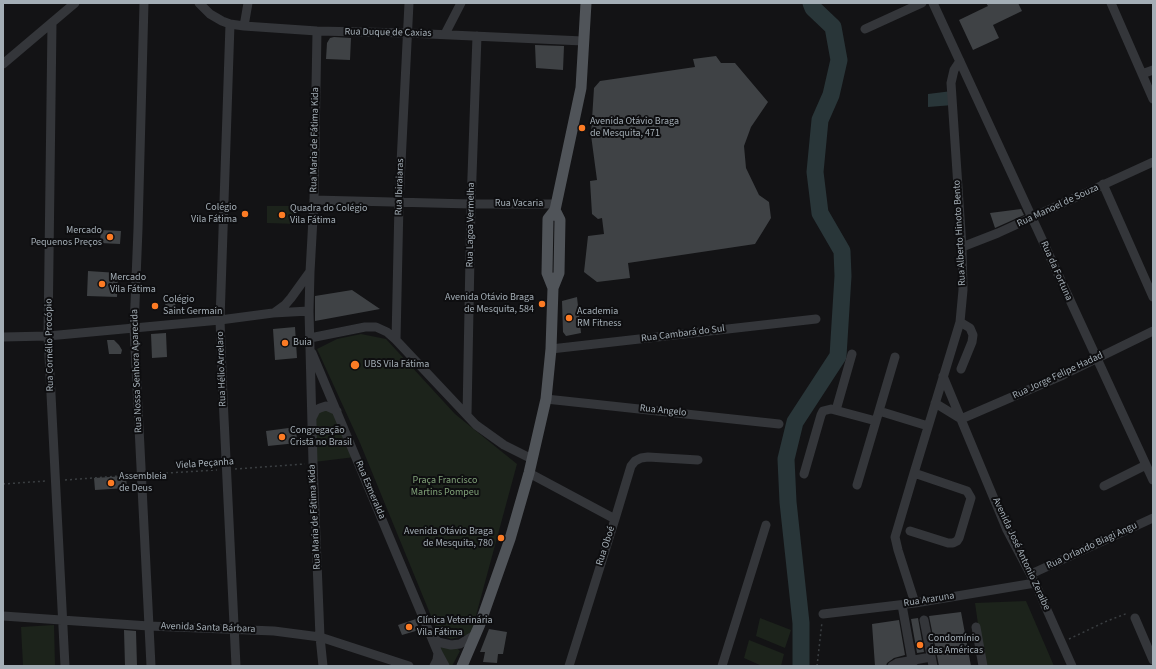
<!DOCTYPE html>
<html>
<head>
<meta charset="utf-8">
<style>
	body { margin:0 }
	#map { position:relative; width:1156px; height:669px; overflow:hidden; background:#131315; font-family:"Source Sans 3",sans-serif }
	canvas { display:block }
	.frame { position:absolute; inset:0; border:4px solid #a4aeb6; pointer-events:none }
</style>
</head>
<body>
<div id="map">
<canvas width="1156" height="669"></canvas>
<div class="frame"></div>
</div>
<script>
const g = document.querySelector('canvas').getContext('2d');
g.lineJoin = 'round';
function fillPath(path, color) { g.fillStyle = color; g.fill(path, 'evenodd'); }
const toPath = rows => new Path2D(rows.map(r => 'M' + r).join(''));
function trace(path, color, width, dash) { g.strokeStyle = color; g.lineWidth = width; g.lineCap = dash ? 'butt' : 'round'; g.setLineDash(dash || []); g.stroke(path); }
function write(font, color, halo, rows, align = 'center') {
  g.font = font + ' "Source Sans 3",sans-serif'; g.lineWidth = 4; g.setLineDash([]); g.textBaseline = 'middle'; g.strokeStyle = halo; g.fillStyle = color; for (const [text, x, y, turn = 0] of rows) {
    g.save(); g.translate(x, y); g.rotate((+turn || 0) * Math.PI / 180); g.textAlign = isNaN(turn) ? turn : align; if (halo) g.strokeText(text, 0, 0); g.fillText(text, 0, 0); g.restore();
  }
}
const green = toPath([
	[267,206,298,206,297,224,267,223],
	[361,334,386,339,455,414,517,464,471,634,451,639,438,633,360,443,317,349,337,339],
	[320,409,334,412,355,457,314,462,316,412],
	[1026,601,1054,666,984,666,975,603],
	[760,618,791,630,785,648,756,636],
	[54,625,55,666,23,666,21,627],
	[749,640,784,654,781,666,762,666,744,658],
	[437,645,457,648,460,651,452,666,449,666]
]);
const water = toPath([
	[952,91,953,105,928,107,928,94]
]);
const river = toPath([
	[801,666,801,623,788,502,786,459,795,422,838,356,843,276,842,251,820,213,815,172,820,120,831,95,839,60,833,27,813,8,811,3]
]);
const building = toPath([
	[986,3,1018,3,1022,11,993,25,999,38,973,50,959,20,988,6],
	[334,37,351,38,350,60,326,59,327,43,330,38],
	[535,45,564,46,563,70,536,68],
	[716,56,721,63,735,63,768,102,751,127,744,146,746,168,759,195,769,202,771,218,755,244,628,263,630,278,597,282,584,272,588,236,604,234,602,218,598,219,592,214,590,181,597,180,591,135,594,88,600,81,695,67,693,59],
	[1021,209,1024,215,995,228,990,213],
	[101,230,121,231,120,244,100,243],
	[88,271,118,273,117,297,87,296],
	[352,290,380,309,315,321,315,296],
	[577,297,581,333,566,336,563,332,562,301],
	[165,300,175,300,176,314,166,314],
	[295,327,297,358,275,360,273,329],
	[166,333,167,357,152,358,151,334],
	[107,340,114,340,119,345,122,350,121,354,109,354],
	[296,427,297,443,268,446,266,431],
	[126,476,127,488,95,490,94,478],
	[961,612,971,666,939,666,929,616],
	[918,618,924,652,917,653,911,619],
	[416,619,419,630,402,635,398,625],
	[899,620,905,655,894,658,887,663,886,666,875,666,872,624],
	[489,629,507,632,503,654,498,654,497,663,483,662,485,652,480,652],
	[124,630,136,631,137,666,125,666]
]);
const path = toPath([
	[235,469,305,464],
	[151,474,217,470],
	[65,480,133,475],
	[3,484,46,481],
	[1069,639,1107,621,1128,613],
	[817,666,822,622]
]);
const minor = toPath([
	[144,3,138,229,134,328,151,666],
	[199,3,210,14,222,21,230,24,244,26,317,31,407,33,583,41],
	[933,3,1153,480],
	[1111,3,1153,99],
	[52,23,48,336,65,666],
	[230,24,220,320,223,397,236,666],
	[244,26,248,3],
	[865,29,922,3],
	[317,31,314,200,310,272,309,311,313,463,320,637,323,666],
	[445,34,461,3],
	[3,64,75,3],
	[1142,74,1153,70],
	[1103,184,1153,297],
	[314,200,471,204,556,204],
	[962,247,998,233,1153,162],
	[274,313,285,305,291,298,309,273],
	[960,322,970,328,973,335,972,342,961,369],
	[3,337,48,336,220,320,273,313,309,311],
	[310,338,365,327,376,327,387,332,396,340,476,425,504,445,532,459],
	[396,340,399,203,409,3],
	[551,349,816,319],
	[312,353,438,653,445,666],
	[943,376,1007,530,1035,583,1072,666],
	[546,399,779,424],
	[935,403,961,419],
	[836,410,852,354],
	[879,411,928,426],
	[467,415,471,204,477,36],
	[312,418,316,410,320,408,326,406,337,411],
	[961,419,1063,375,1153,331],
	[529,473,615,519,569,666],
	[804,474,821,415,823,411,831,409,876,421],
	[857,485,895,357],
	[1104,486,1146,465],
	[615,519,631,466,635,461,641,458,648,457,698,460],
	[910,531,948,543,953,543,957,541,959,538,971,498,967,491,914,473],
	[1031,574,1153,518],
	[915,603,898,550,895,537,914,473,960,322,963,290,962,247,951,83,954,70,960,61],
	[902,605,913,666],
	[823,614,915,603,1035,583],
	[3,616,149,626,274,631,320,637,409,666],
	[1135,618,1153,660],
	[924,620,933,666],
	[976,627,983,666],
	[432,635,438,642,451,645,460,644,476,634],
	[434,666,437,660,438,653],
	[722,666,766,525],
	[892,666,897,663,931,657]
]);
const major = toPath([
	[553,288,547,273,548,219,555,210,581,88,586,3],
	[462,666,480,624,510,539,529,473,546,399,551,349,553,288,559,273,560,220,555,210]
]);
const markers = [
	[582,128,4,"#fc7b24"],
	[245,214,4,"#fc7b24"],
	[282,215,4,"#fc7b24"],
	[110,237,4,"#fc7b24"],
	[102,284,4,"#fc7b24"],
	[542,304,4,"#fc7b24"],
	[155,306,4,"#fc7b24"],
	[569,318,4,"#fc7b24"],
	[285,343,4,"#fc7b24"],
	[355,365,5,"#fc7b24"],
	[282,437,4,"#fc7b24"],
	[111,483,4,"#fc7b24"],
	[501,538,4,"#fc7b24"],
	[409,627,4,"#fc7b24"],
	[920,645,4,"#fc7b24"]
];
const streetNames = [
	["Rua Duque de Caxias",388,33,1],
	["Rua Maria de Fátima Kida",315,140,-89],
	["Rua Ibiraiaras",400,187,-88],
	["Rua Vacaria",519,204],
	["Rua Manoel de Souza",1058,206,-25],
	["Rua Lagoa Vermelha",471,225,-89],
	["Rua Alberto Hinoto Bento",960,233,-93],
	["Rua da Fortuna",1056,271,66],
	["Rua Cambará do Sul",683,334,-7],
	["Rua Cornélio Procópio",50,345,-91],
	["Rua Hélio Arrelaro",222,369,-92],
	["Rua Nossa Senhora Aparecida",137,371,-92],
	["Rua Jorge Felipe Hadad",1058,376,-25],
	["Rua Angelo",663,411,6],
	["Viela Peçanha",205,464,-4],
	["Rua Esmeralda",370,490,67],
	["Rua Maria de Fátima Kida",315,517,-93],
	["Rua Oboé",606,546,-72],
	["Rua Orlando Biagi Angu",1092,546,-25],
	["Avenida José Antonio Zeraibe",1021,554,65],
	["Rua Araruna",929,600,-9],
	["Avenida Santa Bárbara",208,628,2]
];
const poiNames = [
	["Avenida Otávio Braga",590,122],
	["de Mesquita, 471",590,134],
	["Colégio",237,208,"right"],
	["Vila Fátima",237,220,"right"],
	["Quadra do Colégio",290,209],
	["Vila Fátima",290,221],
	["Mercado",102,231,"right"],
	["Pequenos Preços",102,243,"right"],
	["Mercado",110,278],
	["Vila Fátima",110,290],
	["Avenida Otávio Braga",534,298,"right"],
	["de Mesquita, 584",534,310,"right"],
	["Colégio",163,300],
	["Saint Germain",163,312],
	["Academia",577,312],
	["RM Fitness",577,324],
	["Buia",293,343],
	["UBS Vila Fátima",364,365],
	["Congregação",290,431],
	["Cristã no Brasil",290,443],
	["Assembleia",119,477],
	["de Deus",119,489],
	["Avenida Otávio Braga",493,532,"right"],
	["de Mesquita, 780",493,544,"right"],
	["Clínica Veterinária",417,621],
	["Vila Fátima",417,633],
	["Condomínio",928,639],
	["das Américas",928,651]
];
const parkNames = [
	["Praça Francisco",445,481],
	["Martins Pompeu",445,493]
];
fillPath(green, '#1c231b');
fillPath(water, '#293639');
trace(river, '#293639', 17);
fillPath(building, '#3f4245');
trace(path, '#3a3e41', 1.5, [2, 3]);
trace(minor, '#34363a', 9);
trace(major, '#505459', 11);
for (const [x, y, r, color] of markers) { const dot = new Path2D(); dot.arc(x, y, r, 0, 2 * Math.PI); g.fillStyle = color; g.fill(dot); trace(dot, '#0e0e10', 1.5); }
write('10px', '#a4aeb6', '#0e0e10', streetNames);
write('10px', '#a4aeb6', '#0e0e10', poiNames, 'left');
write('10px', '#81a279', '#0e0e10', parkNames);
</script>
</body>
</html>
